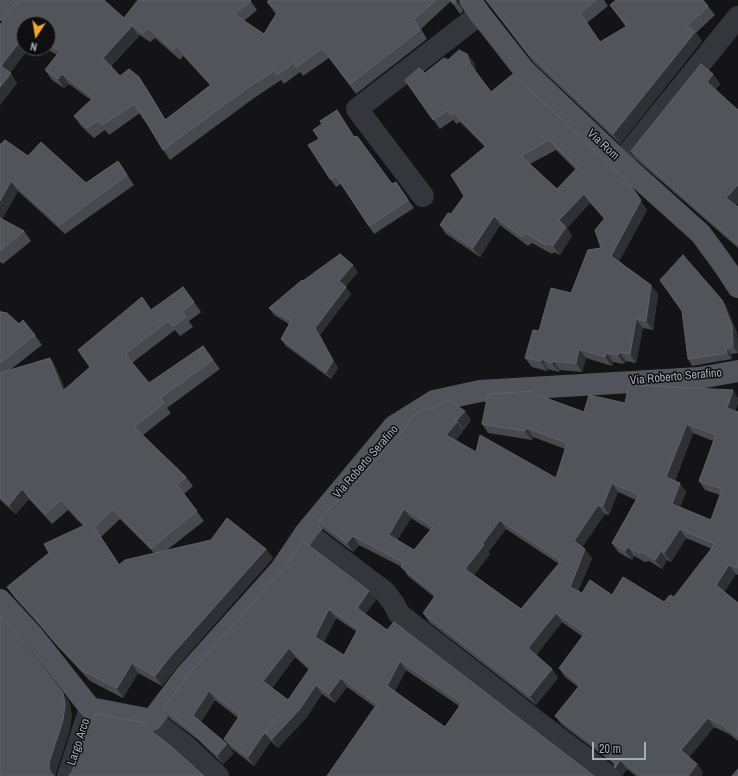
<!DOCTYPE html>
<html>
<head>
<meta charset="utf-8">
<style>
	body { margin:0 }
	#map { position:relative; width:738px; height:776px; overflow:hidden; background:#141416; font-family:"Archivo Narrow",sans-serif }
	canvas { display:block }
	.north { position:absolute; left:16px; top:16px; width:40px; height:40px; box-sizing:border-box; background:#0f0f11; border:1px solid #4b4e53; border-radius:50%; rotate:192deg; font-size:11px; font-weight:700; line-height:16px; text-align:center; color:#a6acb6 }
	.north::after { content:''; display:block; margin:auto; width:14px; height:18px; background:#f1a531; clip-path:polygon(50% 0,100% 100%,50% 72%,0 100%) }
	.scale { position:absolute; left:592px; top:742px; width:54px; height:18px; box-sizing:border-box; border:2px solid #a6acb6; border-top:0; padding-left:5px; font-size:12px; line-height:14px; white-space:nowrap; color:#a6acb6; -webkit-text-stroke:3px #0f0f11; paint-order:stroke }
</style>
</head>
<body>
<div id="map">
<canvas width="738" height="776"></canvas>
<div class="north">N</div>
<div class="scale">20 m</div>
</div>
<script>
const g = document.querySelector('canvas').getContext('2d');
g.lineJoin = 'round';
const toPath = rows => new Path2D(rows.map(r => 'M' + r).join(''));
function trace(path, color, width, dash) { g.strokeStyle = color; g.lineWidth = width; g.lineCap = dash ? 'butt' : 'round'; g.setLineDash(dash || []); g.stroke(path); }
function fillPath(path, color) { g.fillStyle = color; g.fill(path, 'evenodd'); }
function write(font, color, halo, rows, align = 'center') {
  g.font = font + ' "Archivo Narrow",sans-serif'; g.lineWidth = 3; g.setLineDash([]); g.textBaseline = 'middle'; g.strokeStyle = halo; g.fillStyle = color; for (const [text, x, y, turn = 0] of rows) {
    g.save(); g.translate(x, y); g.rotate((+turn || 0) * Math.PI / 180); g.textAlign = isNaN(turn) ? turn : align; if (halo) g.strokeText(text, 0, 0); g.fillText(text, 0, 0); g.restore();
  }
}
const minor = toPath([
	[621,162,738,17],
	[423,196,357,109,480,14],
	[306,532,385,592,394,604,399,614,548,730,609,776],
	[152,720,188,748,218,776],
	[68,776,90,708]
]);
const major = toPath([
	[470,0,480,14,524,70,621,162,701,234,725,267,738,287],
	[0,10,12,6,20,0],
	[0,600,34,637,90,708,152,720,185,676,281,569,306,532,394,426,434,401,480,391,699,378,738,371]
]);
const wall = toPath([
	[250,0,257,10,244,21,264,34,276,14,274,12,267,2,269,0,458,0,458,2,463,11,460,14,451,1,421,29,427,39,356,94,329,58,303,76,300,72,284,84,281,80,254,98,170,160,163,150,148,125,140,113,109,135,105,130,94,138,81,126,74,116,91,100,69,84,64,88,52,80,45,70,57,55,45,48,48,48,48,24,24,24,24,48,29,48,10,73,17,83,0,105,0,24,124,18],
	[138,34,150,42,155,38,180,60,183,56,210,85,166,120,146,87,120,76,111,66,139,36],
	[486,0,604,0,608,6,587,23,600,42,626,27,610,5,708,6,715,15,696,33,702,41,620,144,533,62],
	[467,54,474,63,476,72,491,92,647,210,619,261,658,294,653,330,643,328,636,363,626,361,624,364,613,362,612,366,586,358,582,372,560,370,559,372,548,369,547,371,532,367,525,358,539,331,571,293,601,248,604,219,590,203,567,228,572,236,560,255,554,252,552,254,532,243,528,246,500,225,480,257,446,234,440,225,451,214,464,196,485,147,460,122,457,124,453,120,440,129,405,80,425,73,448,60],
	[556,150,576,170,557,189,530,164],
	[713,74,720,84,715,90,736,205,738,207,738,248,638,161,631,151],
	[355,137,392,184,396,182,414,208,374,234,341,184,336,187,330,179],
	[0,144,28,156,86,183,118,161,134,185,65,234,18,191,2,219,24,231,31,241,3,264,0,262],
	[358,272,345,287,351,294,320,335,338,368,331,379,286,346,281,339,289,324,274,315,269,308,303,281],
	[722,300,726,306,737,333,738,353,731,354,732,359,692,366,688,359],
	[194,302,201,312,189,321,193,327,180,336,175,330,132,363,149,383,203,346,220,369,167,408,171,413,143,435,186,477,193,486,184,494,204,521,167,550,266,549,273,558,176,668,162,686,138,673,123,698,90,681,58,647,43,629,14,597,7,587,83,526,68,510,52,524,29,499,16,514,0,500,0,311,35,335,42,345,10,370,50,358,56,368,65,389,90,367,151,310],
	[120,519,154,553,119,564,101,537],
	[532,391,534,393,584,412,625,403,738,398,738,403,735,411,738,412,738,575,736,574,724,592,738,603,738,741,729,734,714,727,689,757,697,764,703,773,701,776,636,776,627,769,622,776,621,776,615,768,614,764,562,725,555,716,578,687,565,677,559,668,583,637,562,622,536,655,552,669,558,678,536,705,429,622,423,613,434,597,408,576,402,567,359,545,353,552,324,530,318,521,356,483,397,438,430,410,465,411,471,420,464,430,462,429,463,431,456,440,476,452,556,478,565,449,533,437,532,440,488,433,482,424],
	[693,433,713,441,699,481,705,490,720,495,711,520,680,507,686,492,675,481],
	[618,492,636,500,612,543,618,552,632,560,634,556,645,562,649,561,662,569,667,560,671,562,686,538,712,549,674,597,664,602,612,595,582,593,578,591,592,558,582,547,605,514,609,515],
	[411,518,430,530,414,550,397,540],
	[506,529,559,564,521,609,474,575,490,554,488,552],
	[284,568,376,600,365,614,594,776,375,707,347,687,335,703,322,694,306,718,278,748,271,741,254,766,231,748,224,739,238,718,215,700,201,722,234,753,223,764,197,739,169,718,163,709],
	[336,618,357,632,344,655,324,642],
	[295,657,309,670,288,700,272,688],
	[406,670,459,706,445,727,395,691]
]);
const shadedWall = toPath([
	[455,0,458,0,458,2,463,11],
	[132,26,139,36,109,67,103,58],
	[695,32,702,41,620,144,613,134],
	[24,36,24,48,29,48,8,76,1,66],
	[467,54,474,63,476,73,470,64],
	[11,73,17,83,0,105,0,87],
	[62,74,69,84,64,88,58,79],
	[713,74,720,84,714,92,707,82],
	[139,77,146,87,172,130,165,120],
	[118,161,125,171,134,185,127,175],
	[11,181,18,191,0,223,0,201],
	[629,183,647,210,617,265,611,256],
	[738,185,738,203,733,208,726,198],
	[584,194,590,203,567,228,572,236,560,255,553,246,559,220],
	[494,216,500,225,480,257,473,248],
	[353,265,358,272,344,288,339,281],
	[651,285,658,294,653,330,646,321],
	[346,287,351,294,320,335,338,368,331,379,326,372,315,328],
	[722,300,726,306,737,333,738,353,733,346],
	[636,319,643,328,636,363,630,354],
	[726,348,731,354,732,359,727,353],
	[579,349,586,358,582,372,576,363],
	[619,352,626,361,624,364,618,355],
	[607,353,613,362,612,366,605,357],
	[50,358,56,368,70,401,63,391],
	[542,359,548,369,547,371,541,361],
	[553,361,560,370,559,372,552,363],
	[733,390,738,398,738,403,733,417,727,408],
	[465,411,471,420,464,430,457,420],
	[457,422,463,431,453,444,446,435],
	[687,424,693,433,673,486,666,477],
	[527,428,533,437,532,440,525,431],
	[612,483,618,492,609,515,603,506],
	[680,483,686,492,678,513,672,504],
	[22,489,29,499,16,514,9,505],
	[598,505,605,514,580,550,574,541],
	[404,509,411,518,395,544,389,535],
	[500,520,506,529,488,552,490,554,472,578,465,569,482,544],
	[680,529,686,538,671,562,664,553],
	[353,536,359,545,353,552,347,543],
	[628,547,634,556,632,560,625,551],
	[266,549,273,558,176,668,162,686,155,676,169,658],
	[585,549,592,558,576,596,570,587],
	[661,551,667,560,662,569,655,560],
	[729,565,736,574,723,594,716,585],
	[369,591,376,600,363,617,357,608],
	[329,609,336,618,322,646,315,637],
	[556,613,562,622,535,657,528,648],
	[289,648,295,657,270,690,263,681],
	[400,661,406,670,393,695,387,686],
	[132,663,138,673,123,698,117,688],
	[552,669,558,678,536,705,530,696],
	[341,678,347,687,335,703,329,694],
	[316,685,322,694,306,718,278,748,272,739,265,733,271,741,254,766,248,757,277,714],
	[209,691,215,700,198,726,192,717],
	[63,693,70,703,72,715,70,730,56,773,56,776,53,776,49,769,49,763],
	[708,718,714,727,688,759,681,750],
	[227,744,234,753,223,764,217,755],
	[620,760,627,769,622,776,621,776,615,768],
	[697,764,703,773,701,776,688,776]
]);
const building = toPath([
	[21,0,104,0,124,18,138,0,250,0,251,1,234,14,264,34,278,11,267,2,269,0,436,0,414,19,420,30,350,84,322,48,296,67,294,62,277,75,274,71,247,88,163,150,148,125,134,104,102,125,98,120,87,128,74,116,93,98,62,74,58,79,45,70,60,51,48,44,48,24,24,24,24,36,1,66,11,73,0,87,0,24,1,24,10,8,21,0],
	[130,24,143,33,148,28,173,50,177,46,211,85,165,120,139,77,129,69,120,76,103,58,132,26,130,24],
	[450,0,455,0,456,2,453,4,450,0],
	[486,0,596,0,580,13,600,42,627,26,610,5,616,0,703,0,708,6,687,26,695,32,613,134,527,52,486,0],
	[459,50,467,54,470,64,491,92,513,74,629,183,641,200,611,256,651,285,646,321,636,319,630,354,619,352,618,355,607,353,605,357,579,349,576,363,572,363,553,361,552,363,542,359,541,361,525,358,533,330,539,331,551,288,571,293,588,250,601,248,595,230,605,218,584,194,559,220,566,227,553,246,548,243,546,245,525,233,522,237,494,216,473,248,440,225,448,213,451,214,464,196,451,175,486,146,454,113,451,115,447,111,433,120,405,80,419,68,425,73,444,58,448,60,459,50],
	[549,140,577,168,557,189,521,156,549,140],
	[701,64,713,74,707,82,738,110,738,185,726,198,738,207,738,245,631,151,701,64],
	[337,110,354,137,357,136,392,184,396,182,408,200,369,226,336,176,330,179,308,145,319,139,313,130,322,124,320,121,337,110],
	[5,140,28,156,41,142,86,183,118,161,127,175,59,225,11,181,0,201,0,144,1,144,5,140],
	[0,218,24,231,0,251,0,218],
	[340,254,353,265,339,281,346,287,315,328,333,361,326,372,281,339,291,321,269,308,302,280,303,281,340,254],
	[683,255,722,300,732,326,733,346,726,348,727,353,688,359,682,311,660,280,683,255],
	[183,287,194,302,182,311,186,317,173,326,168,321,125,354,149,383,203,346,213,360,160,398,164,403,134,427,186,477,177,485,197,511,151,548,113,509,94,527,119,565,125,560,211,540,227,518,266,549,169,658,155,676,132,663,117,688,83,671,51,638,36,619,7,587,49,553,44,544,85,525,61,500,45,514,22,489,9,505,0,497,0,373,50,358,63,391,90,367,78,350,142,297,151,310,183,287],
	[0,311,1,312,7,313,19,324,23,320,35,335,0,363,0,311],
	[629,385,733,390,727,408,738,412,738,568,729,565,716,585,738,603,738,737,722,725,708,718,681,750,697,764,688,776,641,776,620,760,615,768,614,762,610,757,555,716,580,685,559,668,585,633,556,613,528,648,552,669,530,696,423,613,436,595,401,567,404,563,353,536,347,543,318,521,355,482,356,483,395,437,397,438,414,415,426,408,430,410,442,402,449,400,465,411,457,420,453,420,457,422,446,435,476,452,480,435,556,478,567,443,527,428,525,431,482,424,488,394,532,391,532,393,584,412,589,395,625,403,629,385],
	[687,424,716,435,699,481,722,489,711,520,672,504,680,483,666,477,687,424],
	[612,483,639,495,612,543,625,551,628,547,639,553,643,552,655,560,661,551,664,553,680,529,715,544,674,597,670,595,664,602,623,577,612,595,590,580,582,593,570,587,585,549,574,541,598,505,603,506,612,483],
	[404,509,433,527,414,550,389,535,404,509],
	[500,520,561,561,521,609,465,569,484,545,482,544,500,520],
	[303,541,369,591,357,608,387,630,394,622,594,776,327,776,377,704,341,678,329,694,316,685,300,709,272,739,265,733,278,715,277,714,248,757,224,739,240,715,209,691,192,717,195,717,227,744,217,755,190,730,163,709,188,675,284,568,303,541],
	[329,609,358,629,344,655,315,637,329,609],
	[289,648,310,668,288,700,263,681,289,648],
	[400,661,462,703,445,727,387,686,400,661],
	[0,616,18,635,63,693,65,705,63,720,49,763,49,769,52,774,54,776,0,776,0,616],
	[96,714,140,722,173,748,204,776,69,776,73,770,88,723,90,724,96,714],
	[738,769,738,776,732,776,738,769]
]);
const streetNames = [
	["Via Rom",603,145,43],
	["Via Roberto Serafino",676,377,-5],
	["Via Roberto Serafino",366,462,-49],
	["Largo Arco",79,742,-72]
];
trace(minor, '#35363b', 22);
trace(major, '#51545a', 22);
fillPath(wall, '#47494e');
fillPath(shadedWall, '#2e3033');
fillPath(building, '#515459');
trace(building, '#5f6268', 1);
write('12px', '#a6acb6', '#0f0f11', streetNames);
</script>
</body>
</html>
